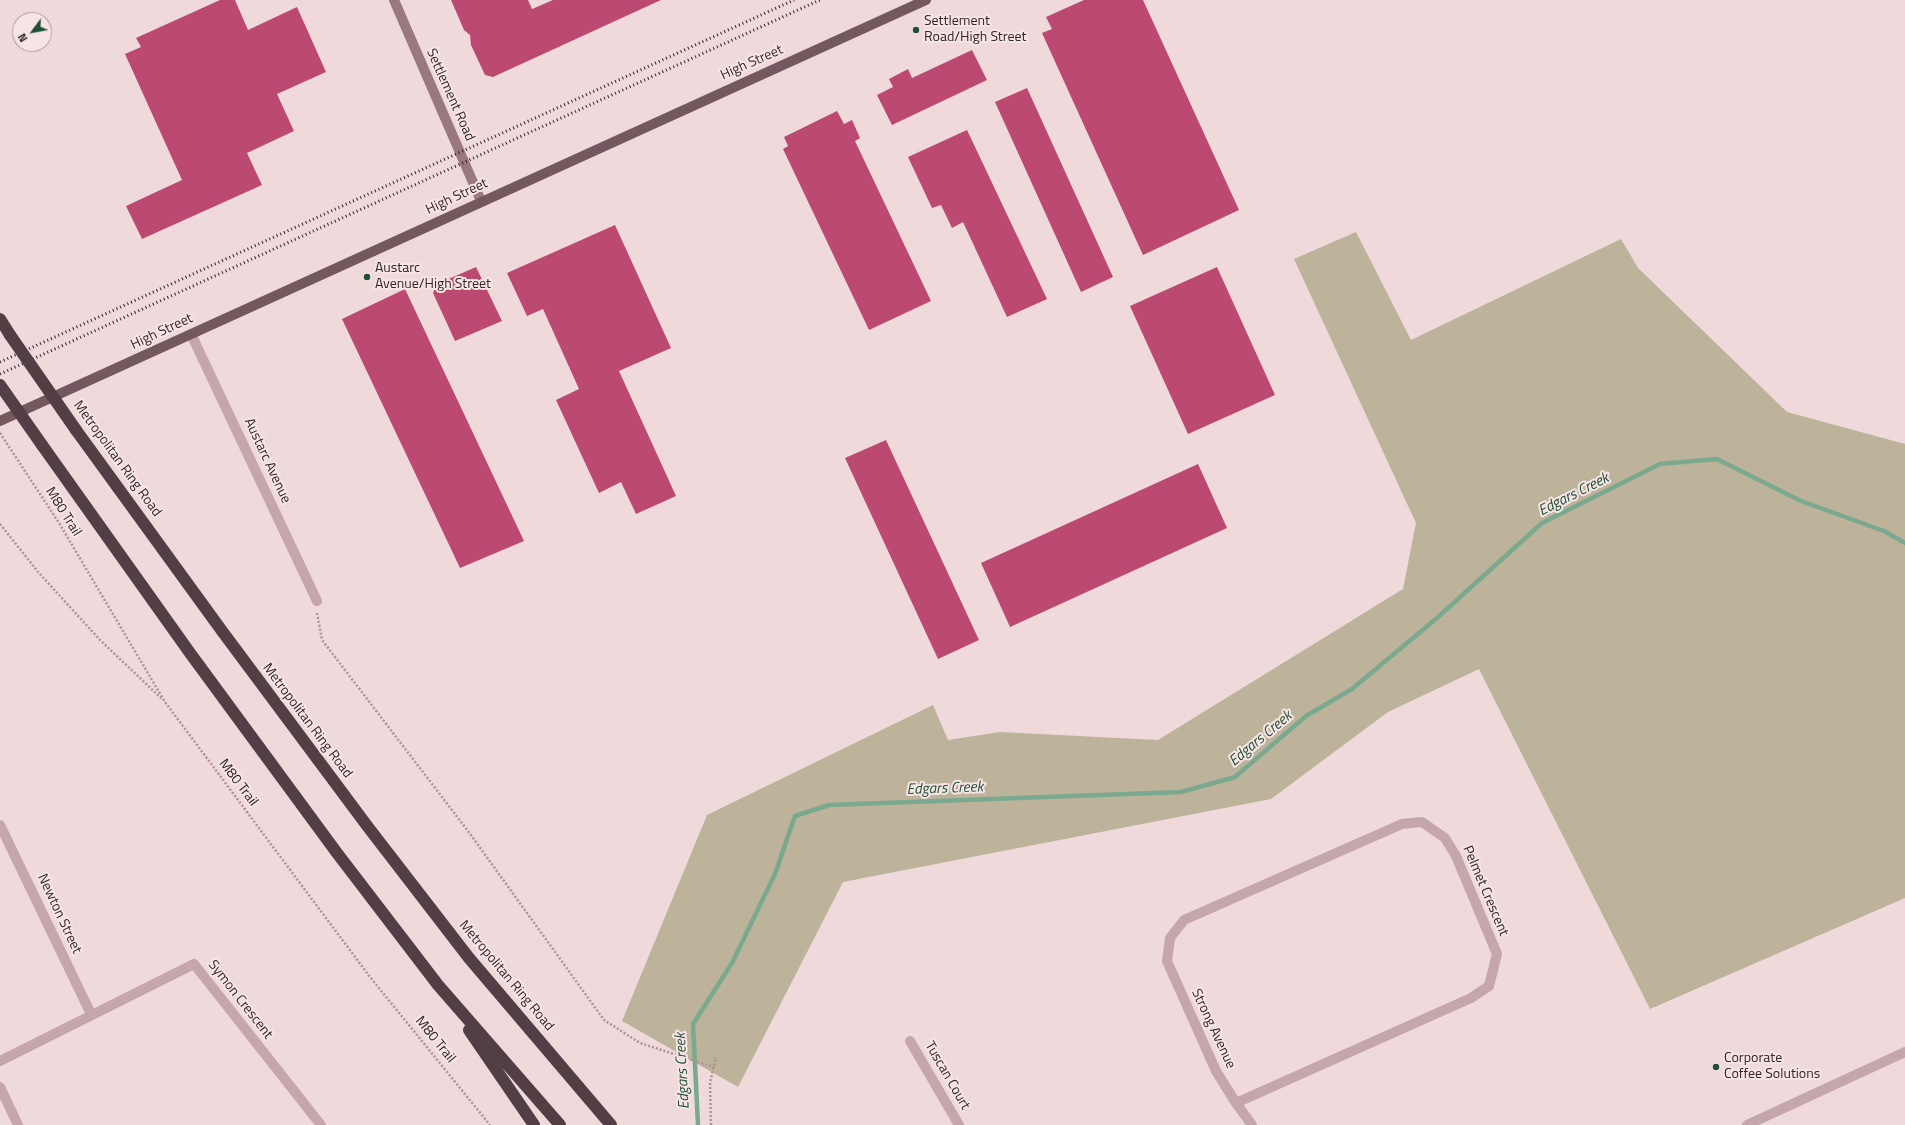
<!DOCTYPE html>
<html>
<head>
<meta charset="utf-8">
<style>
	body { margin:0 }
	#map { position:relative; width:1905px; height:1125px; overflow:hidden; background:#efd9da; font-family:"Titillium Web",sans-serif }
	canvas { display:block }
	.north { position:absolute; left:12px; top:12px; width:40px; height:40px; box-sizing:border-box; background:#f7e4e5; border:1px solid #a8989a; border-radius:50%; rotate:238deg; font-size:11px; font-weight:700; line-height:16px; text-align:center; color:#32262a }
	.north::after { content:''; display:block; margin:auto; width:14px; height:18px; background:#1f5036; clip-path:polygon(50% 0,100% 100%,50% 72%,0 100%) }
</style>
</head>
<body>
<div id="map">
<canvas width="1905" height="1125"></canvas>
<div class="north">N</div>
</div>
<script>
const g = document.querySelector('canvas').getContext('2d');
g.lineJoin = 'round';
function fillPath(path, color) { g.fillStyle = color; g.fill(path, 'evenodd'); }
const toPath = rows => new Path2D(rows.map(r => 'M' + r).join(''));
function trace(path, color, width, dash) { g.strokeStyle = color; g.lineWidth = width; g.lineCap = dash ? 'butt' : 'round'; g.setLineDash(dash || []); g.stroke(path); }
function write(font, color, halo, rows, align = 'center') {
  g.font = font + ' "Titillium Web",sans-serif'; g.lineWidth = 4; g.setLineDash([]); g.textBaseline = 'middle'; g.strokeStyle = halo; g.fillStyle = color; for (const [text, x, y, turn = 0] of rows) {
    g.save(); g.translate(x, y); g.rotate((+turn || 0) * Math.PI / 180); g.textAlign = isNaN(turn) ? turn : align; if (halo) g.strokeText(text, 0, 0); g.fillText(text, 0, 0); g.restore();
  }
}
const green = toPath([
	[1356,232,1411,340,1621,239,1638,268,1787,412,1905,444,1905,898,1650,1009,1479,669,1388,712,1271,799,843,882,738,1087,622,1021,707,815,933,705,948,740,1000,732,1158,740,1403,589,1416,523,1294,259]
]);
const stream = toPath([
	[698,1125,693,1024,732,963,775,874,795,816,829,805,1181,792,1235,777,1306,716,1352,689,1437,618,1542,523,1660,464,1717,459,1801,501,1884,531,1905,543]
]);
const building = toPath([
	[220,0,235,0,248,30,297,7,326,72,277,94,294,131,247,153,262,185,142,239,126,206,182,180,125,54,141,47,136,38],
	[451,0,528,0,532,9,553,0,661,0,493,77,485,75,471,45,470,35,464,30],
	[1084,0,1143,0,1239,210,1143,255,1042,33,1052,29,1046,17],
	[972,50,987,80,892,125,877,95,893,87,889,79,908,69,912,78],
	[1027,88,1113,277,1081,292,995,102],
	[837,111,844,124,852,120,860,138,855,141,931,301,869,330,783,149,788,146,784,137],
	[967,130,1047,299,1007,317,963,222,952,228,941,205,932,208,908,157],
	[615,225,671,348,619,371,676,496,636,514,621,482,599,493,556,400,579,389,543,309,527,316,507,273],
	[476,267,502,321,455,341,433,293,437,284],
	[1217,267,1275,395,1188,434,1130,306],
	[405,289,524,541,460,568,342,319],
	[886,440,979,640,938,659,845,458],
	[1198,464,1227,528,1010,627,981,563]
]);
const path = toPath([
	[0,433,59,523,165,702,370,977,490,1125],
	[0,524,39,573,100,640,162,699],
	[317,613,322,640,468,831,604,1020,640,1043,714,1067],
	[711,1125,710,1083,716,1057]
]);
const street = toPath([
	[191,334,317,601],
	[0,825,91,1014],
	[910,1041,959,1125],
	[0,1061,194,964,321,1125],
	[0,1087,18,1125],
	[1236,1103,1471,998,1489,986,1497,954,1456,856,1445,838,1422,822,1402,824,1184,920,1170,938,1167,961,1216,1071,1236,1103,1252,1125],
	[1747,1125,1905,1052]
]);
const secondary = toPath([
	[394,0,481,201]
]);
const primary = toPath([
	[0,421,926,0]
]);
const highway = toPath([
	[0,319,10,335],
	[76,430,222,631,368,827,469,958,611,1125],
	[42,445,190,653,337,853,438,985,560,1125],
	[469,1030,534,1125]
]);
const rail = toPath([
	[0,362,794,0],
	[0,374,820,0]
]);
const highwayBridge = toPath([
	[10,335,76,430],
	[0,385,42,445]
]);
const markers = [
	[916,30,4,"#1f5036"],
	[367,277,4,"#1f5036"],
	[1716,1067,4,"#1f5036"]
];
const poiNames = [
	["Settlement",924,22],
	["Road/High Street",924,38],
	["Austarc",375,269],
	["Avenue/High Street",375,285],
	["Corporate",1724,1059],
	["Coffee Solutions",1724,1075]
];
const streetNames = [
	["High Street",752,63,-24],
	["Settlement Road",450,95,66],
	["High Street",457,197,-25],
	["High Street",162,332,-25],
	["Metropolitan Ring Road",117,459,54],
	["Austarc Avenue",267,461,65],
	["M80 Trail",63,512,58],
	["Metropolitan Ring Road",307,721,53],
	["M80 Trail",238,783,53],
	["Pelmet Crescent",1485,891,67],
	["Newton Street",59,914,65],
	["Metropolitan Ring Road",506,976,50],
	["Symon Crescent",240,1000,52],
	["Strong Avenue",1213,1029,65],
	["M80 Trail",435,1040,51],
	["Tuscan Court",947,1076,60]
];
const waterNames = [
	["Edgars Creek",1574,495,-27],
	["Edgars Creek",1261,739,-40],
	["Edgars Creek",945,789,-2],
	["Edgars Creek",683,1071,-93]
];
fillPath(green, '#bcb39a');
trace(stream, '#7aa98f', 4.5);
fillPath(building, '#bc4972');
trace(path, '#b19096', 2.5, [2, 2]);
trace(street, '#c5a6aa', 10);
trace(secondary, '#99787f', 10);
trace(primary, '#73585f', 10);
trace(highway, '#523e44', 12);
trace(rail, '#32262a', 3, [1, 3]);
trace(highwayBridge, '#523e44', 12);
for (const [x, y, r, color] of markers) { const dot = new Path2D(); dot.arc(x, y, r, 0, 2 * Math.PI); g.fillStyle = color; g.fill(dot); trace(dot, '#f7e4e5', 1.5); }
write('14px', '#32262a', '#f7e4e5', poiNames, 'left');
write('14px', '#32262a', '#f7e4e5', streetNames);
write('italic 15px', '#1f5036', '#f7e4e5', waterNames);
</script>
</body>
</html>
